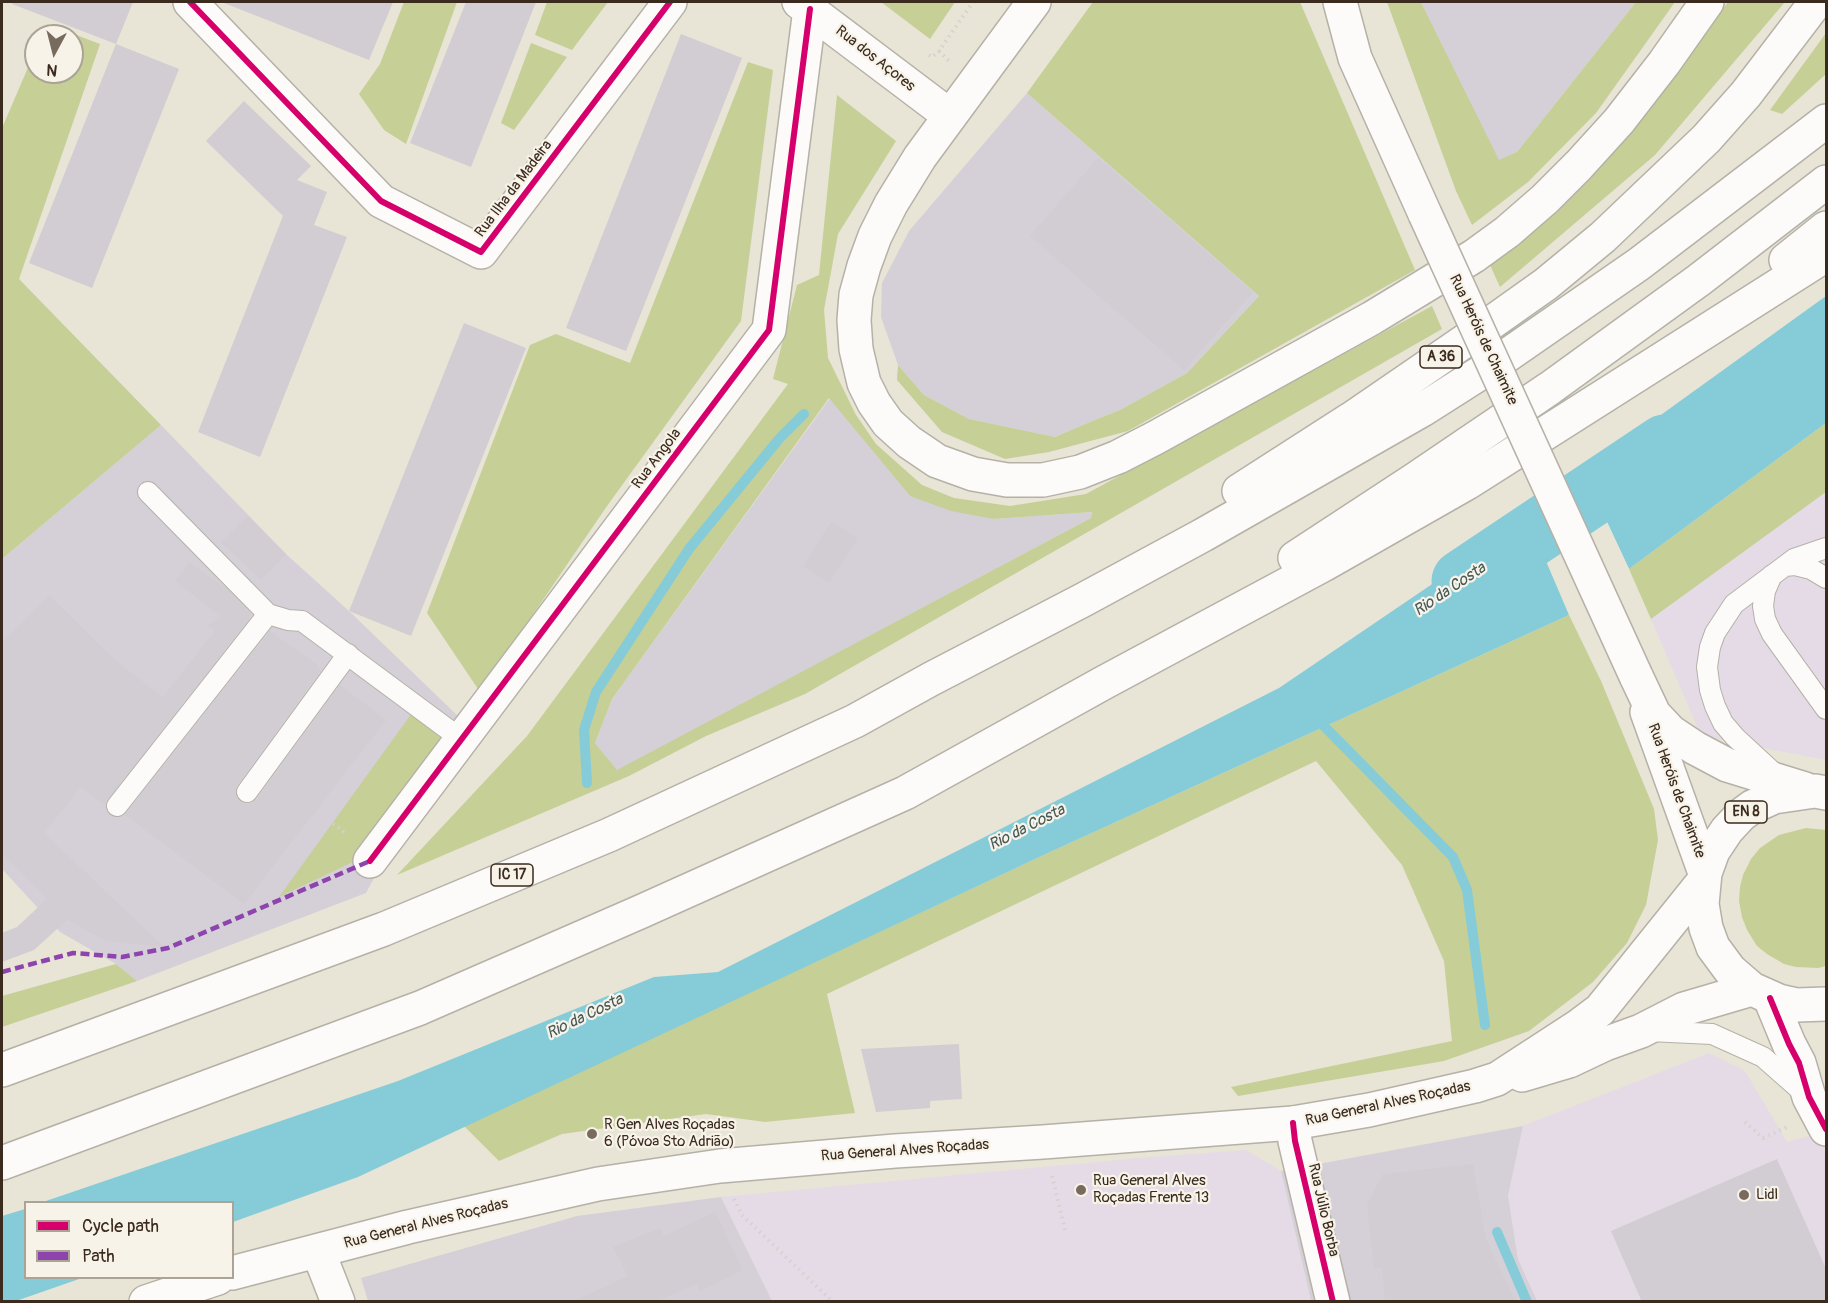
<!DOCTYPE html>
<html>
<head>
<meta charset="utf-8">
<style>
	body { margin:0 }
	#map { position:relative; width:1828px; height:1303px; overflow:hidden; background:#e8e4d6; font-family:Pangolin,sans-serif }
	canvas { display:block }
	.frame { position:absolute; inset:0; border:3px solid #3b2a1e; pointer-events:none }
	.legend { position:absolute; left:24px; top:1201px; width:210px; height:78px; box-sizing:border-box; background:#f7f3e8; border:2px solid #aca397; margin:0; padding:8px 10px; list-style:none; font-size:18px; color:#3b2a1e }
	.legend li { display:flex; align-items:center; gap:12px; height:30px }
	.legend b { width:30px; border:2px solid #aca397 }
	.north { position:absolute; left:24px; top:24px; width:60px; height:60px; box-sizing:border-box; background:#f7f3e8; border:2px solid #aca397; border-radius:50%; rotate:187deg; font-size:16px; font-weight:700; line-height:24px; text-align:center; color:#3b2a1e }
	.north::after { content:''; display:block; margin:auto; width:21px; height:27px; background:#786b5e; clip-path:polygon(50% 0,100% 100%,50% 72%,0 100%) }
</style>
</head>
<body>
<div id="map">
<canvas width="1828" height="1303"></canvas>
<div class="frame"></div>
<ul class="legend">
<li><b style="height:8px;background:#d6006c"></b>Cycle path</li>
<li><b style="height:8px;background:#8e44ad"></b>Path</li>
</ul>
<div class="north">N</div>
</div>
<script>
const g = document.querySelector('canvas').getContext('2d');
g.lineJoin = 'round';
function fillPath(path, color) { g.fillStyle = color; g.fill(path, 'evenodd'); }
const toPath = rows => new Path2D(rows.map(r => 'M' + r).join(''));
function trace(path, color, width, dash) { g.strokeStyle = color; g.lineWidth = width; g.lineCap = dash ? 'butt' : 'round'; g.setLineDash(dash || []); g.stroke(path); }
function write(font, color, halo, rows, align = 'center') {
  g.font = font + ' Pangolin,sans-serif'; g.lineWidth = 4.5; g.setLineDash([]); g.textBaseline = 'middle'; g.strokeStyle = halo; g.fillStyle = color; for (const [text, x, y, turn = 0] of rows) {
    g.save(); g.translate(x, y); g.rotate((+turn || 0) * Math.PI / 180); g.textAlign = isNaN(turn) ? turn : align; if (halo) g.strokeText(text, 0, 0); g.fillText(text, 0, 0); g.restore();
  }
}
const built = toPath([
	[1826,492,1826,760,1701,736,1651,619],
	[1709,1053,1745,1071,1787,1142,1826,1131,1826,1301,1537,1301,1518,1259,1508,1196,1523,1126],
	[1246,1150,1281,1171,1311,1301,772,1301,721,1197,1150,1157]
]);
const industrial = toPath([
	[1421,2,1636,2,1517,152,1499,161],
	[1027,93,1259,296,1187,373,1120,410,1097,419,1055,437,969,419,924,395,898,365,881,317,882,283,909,231],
	[830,398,910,496,994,519,1092,512,1091,518,617,771,595,743,612,699],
	[161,425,286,554,349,611,460,718,366,893,137,981,116,964,60,932,2,869,2,559],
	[1523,1126,1508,1196,1518,1259,1537,1301,1311,1301,1281,1171],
	[721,1197,772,1301,368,1301,361,1278,577,1216]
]);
const green = toPath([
	[404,2,457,2,406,144,384,130,359,94,380,64],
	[547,2,608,2,572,50,535,35],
	[881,2,955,2,930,39],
	[1093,2,1300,2,1415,270,1128,431,1049,452,1005,459,942,432,897,380,898,365,924,395,969,419,1055,437,1097,419,1120,410,1187,373,1259,296,1027,93],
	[1387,2,1421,2,1499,160,1517,152,1636,2,1675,2,1596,113,1528,182,1472,225,1456,191],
	[1728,2,1785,2,1655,155,1500,287,1490,265,1610,152],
	[47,24,100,44,19,279,161,425,2,559,2,128,36,49,36,72,72,72,72,36,42,36],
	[1826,33,1826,74,1782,114,1770,110],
	[531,43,567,57,514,130,501,123],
	[748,62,773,70,741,321,607,506,480,692,427,613,530,345,556,334,630,363],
	[837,95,896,141,838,234,824,310,828,358,856,415,876,444,922,485,954,498,1010,506,1086,494,1432,306,1442,329,805,694,706,736,629,776,397,875,527,736,788,384,773,379,797,285,819,275],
	[829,398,910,496,951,511,994,519,1092,512,1091,518,617,770,595,743,612,699],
	[1826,423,1826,492,1651,619,1629,569],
	[1569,615,1601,681,1654,809,1658,840,1646,905,1627,943,1593,982,1529,1031,1444,1061,1238,1096,1231,1087,1452,1041,1444,961,1402,865,1316,761,827,994,855,1113,765,1122,706,1114,562,1134,499,1161,464,1126,1048,853],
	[412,713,441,738,355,861,279,897],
	[1806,828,1826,830,1826,966,1818,968,1796,967,1784,964,1767,954,1757,946,1747,930,1742,917,1739,901,1740,887,1743,875,1751,859,1760,848,1779,835],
	[116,964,137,981,2,1027,2,996]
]);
const water = toPath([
	[1826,296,1826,423,1629,569,1583,471],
	[1528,519,1569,615,1048,853,358,1177,233,1222,232,1202,43,1202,398,1081,654,977,718,972,1279,688],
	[25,1209,26,1278,82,1278,16,1301,2,1301,2,1216]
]);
const pier = toPath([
	[1582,468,1629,569,1630,572,1626,570,1580,472],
	[1527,516,1531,518,1572,614,1571,617]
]);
const stream = toPath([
	[1315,717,1453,857,1467,890,1485,1025],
	[587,783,584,730,596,692,689,549,779,439,804,414],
	[1497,1232,1527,1302]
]);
const river = toPath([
	[1463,581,1665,446]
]);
const building = toPath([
	[12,2,133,2,116,44,12,4],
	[225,2,393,2,369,60,224,3],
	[466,2,536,2,471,167,410,143],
	[681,34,742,58,626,351,566,328],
	[116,44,179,69,92,288,29,263],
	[244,101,311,166,297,180,327,192,314,225,347,237,260,457,198,432,283,216,206,141],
	[1098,158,1253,292,1184,370,1030,236],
	[464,323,526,348,411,636,349,611],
	[248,516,286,554,261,580,221,542],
	[831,522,858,538,829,583,803,566],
	[189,562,227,589,251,614,249,617,250,618,108,799,105,805,81,787,44,833,164,947,106,941,67,920,34,950,2,962,2,933,17,927,47,899,2,853,2,643,49,595,116,661,163,697,215,631,208,626,220,616,175,581],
	[270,631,318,665,317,666,321,670,237,785,235,791,236,797,239,801,246,804,252,803,257,799,340,685,386,720,244,904,125,815],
	[959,1044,962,1099,930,1101,930,1108,876,1112,861,1049],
	[1777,1159,1827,1271,1827,1302,1642,1302,1611,1231],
	[1473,1164,1486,1239,1516,1302,1385,1302,1382,1267,1374,1269,1367,1205,1383,1174],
	[715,1212,743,1270,700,1291,697,1284,655,1302,572,1302,628,1276,613,1247,660,1228,664,1236]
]);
const path = toPath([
	[939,51,949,61],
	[929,55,932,57,939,51,973,2],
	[333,824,347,834],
	[1745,1122,1763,1138,1787,1127],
	[1052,1176,1066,1234],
	[734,1199,742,1215,833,1302]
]);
const lane = toPath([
	[148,492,268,614,288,620,302,621,461,739],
	[1785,566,1795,565,1811,569,1826,578],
	[1772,575,1765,591,1763,606,1765,619,1772,634,1826,709],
	[1774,773,1735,737,1723,723,1715,706,1710,690,1707,667,1710,647,1715,633,1734,604,1794,559,1826,548],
	[247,792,348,654],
	[117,806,268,614],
	[1649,1031,1712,1034,1763,1057,1805,1094]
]);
const street = toPath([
	[190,2,381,201,481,252,670,2],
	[799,2,950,116],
	[370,861,769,330,810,9],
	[1770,998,1789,1044,1799,1063,1809,1097,1826,1129],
	[1293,1123,1295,1141,1333,1302]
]);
const secondary = toPath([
	[318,1251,338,1302]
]);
const primary = toPath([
	[1034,2,920,157,891,204,875,236,864,266,856,295,854,320,856,349,864,383,874,403,888,423,909,442,937,461,973,474,1007,480,1043,480,1080,472,1118,457,1155,438,1372,318,1474,256,1507,232,1545,199,1579,165,1619,121,1664,63,1707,2],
	[1340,2,1355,58,1425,214],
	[1636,676,1654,714,1671,732,1695,748,1727,765,1805,789],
	[1647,712,1705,873],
	[1826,793,1815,791,1774,797,1752,807,1741,815,1727,830,1713,851,1705,873,1702,904,1706,928,1713,947,1730,970,1745,983,1752,989,1779,1001,1797,1005,1826,1004],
	[1522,1075,1569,1061,1605,1044,1641,1031,1684,1009,1752,989],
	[232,1273,408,1227,598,1184,720,1166,895,1151,1043,1142,1293,1123,1369,1110,1475,1086,1497,1079,1580,1025,1600,1010,1703,882],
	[146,1302,218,1278]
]);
const highway = toPath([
	[1786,260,1826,228],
	[1239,491,1351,419,1491,323,1546,284,1603,237,1706,139,1746,94,1816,2],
	[1295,558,1414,480,1550,388,1699,280,1826,182],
	[2,1070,384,929,609,835,855,721,931,679,1083,600,1203,535,1422,410,1499,361,1639,264,1826,121],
	[2,1163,420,1008,640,912,905,793,1105,682,1323,565,1467,483,1826,255]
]);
const primaryBridge = toPath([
	[1425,214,1636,676]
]);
const quiet = toPath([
	[2,972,73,953,122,957,168,948,370,861]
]);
const cycleway = toPath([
	[190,2,381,201,481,252,670,2],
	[370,861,769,330,810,9],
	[1770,998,1789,1044,1799,1063,1809,1097,1826,1129],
	[1293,1123,1295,1141,1333,1302]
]);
const markers = [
	[592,1134,6,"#786b5e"],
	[1081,1190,6,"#786b5e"],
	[1744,1195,6,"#786b5e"]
];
const shields = [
	[1441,357,42],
	[1746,812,42],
	[512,875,42]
];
const shieldNames = [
	["A 36",1441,357],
	["EN 8",1746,812],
	["IC 17",512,875]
];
const streetNames = [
	["Rua dos Açores",875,59,38],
	["Rua Ilha da Madeira",514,189,-53],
	["Rua Heróis de Chaimite",1483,340,65],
	["Rua Angola",657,459,-53],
	["Rua Heróis de Chaimite",1676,791,70],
	["Rua General Alves Roçadas",1388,1104,-12],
	["Rua General Alves Roçadas",905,1151,-4],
	["Rua Júlio Borba",1323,1210,77],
	["Rua General Alves Roçadas",426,1224,-14]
];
const poiNames = [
	["R Gen Alves Roçadas",604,1125],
	["6 (Póvoa Sto Adrião)",604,1142],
	["Rua General Alves",1093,1181],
	["Roçadas Frente 13",1093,1198],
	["Lidl",1756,1195]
];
const waterNames = [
	["Rio da Costa",1450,590,-34],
	["Rio da Costa",1027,828,-27],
	["Rio da Costa",585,1017,-26]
];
fillPath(built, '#e5dbe6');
fillPath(industrial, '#d5d0d8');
fillPath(green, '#c6cf96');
fillPath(water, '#86ccd8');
fillPath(pier, '#e8e4d6');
trace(stream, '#86ccd8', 10);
trace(river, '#86ccd8', 63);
fillPath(building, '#d1cdd2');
trace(lane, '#b5b1a7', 22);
trace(street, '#b5b1a7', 36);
trace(secondary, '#b5b1a7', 36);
trace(primary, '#b5b1a7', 36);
trace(highway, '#b5b1a7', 36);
trace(path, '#d4d2ce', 4, [1.5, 4.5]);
trace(lane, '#fcfbf9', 20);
trace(street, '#fcfbf9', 33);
trace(secondary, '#fcfbf9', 33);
trace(primary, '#fcfbf9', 33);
trace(highway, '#fcfbf9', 33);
trace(primaryBridge, '#b5b1a7', 36, []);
trace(primaryBridge, '#fcfbf9', 33);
trace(quiet, '#8e44ad', 4.5, [9, 4.5]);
trace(cycleway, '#d6006c', 6);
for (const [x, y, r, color] of markers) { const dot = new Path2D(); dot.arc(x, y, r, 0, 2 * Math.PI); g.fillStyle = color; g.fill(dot); trace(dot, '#f7f3e8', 2); }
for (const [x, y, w] of shields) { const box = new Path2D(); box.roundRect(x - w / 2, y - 11, w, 22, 4.5); g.fillStyle = '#f7f3e8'; g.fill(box); trace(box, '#3b2a1e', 1.5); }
write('bold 14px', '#3b2a1e', null, shieldNames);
write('15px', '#3b2a1e', '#f7f3e8', streetNames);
write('15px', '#3b2a1e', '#f7f3e8', poiNames, 'left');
write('italic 16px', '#455756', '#f7f3e8', waterNames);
</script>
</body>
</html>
